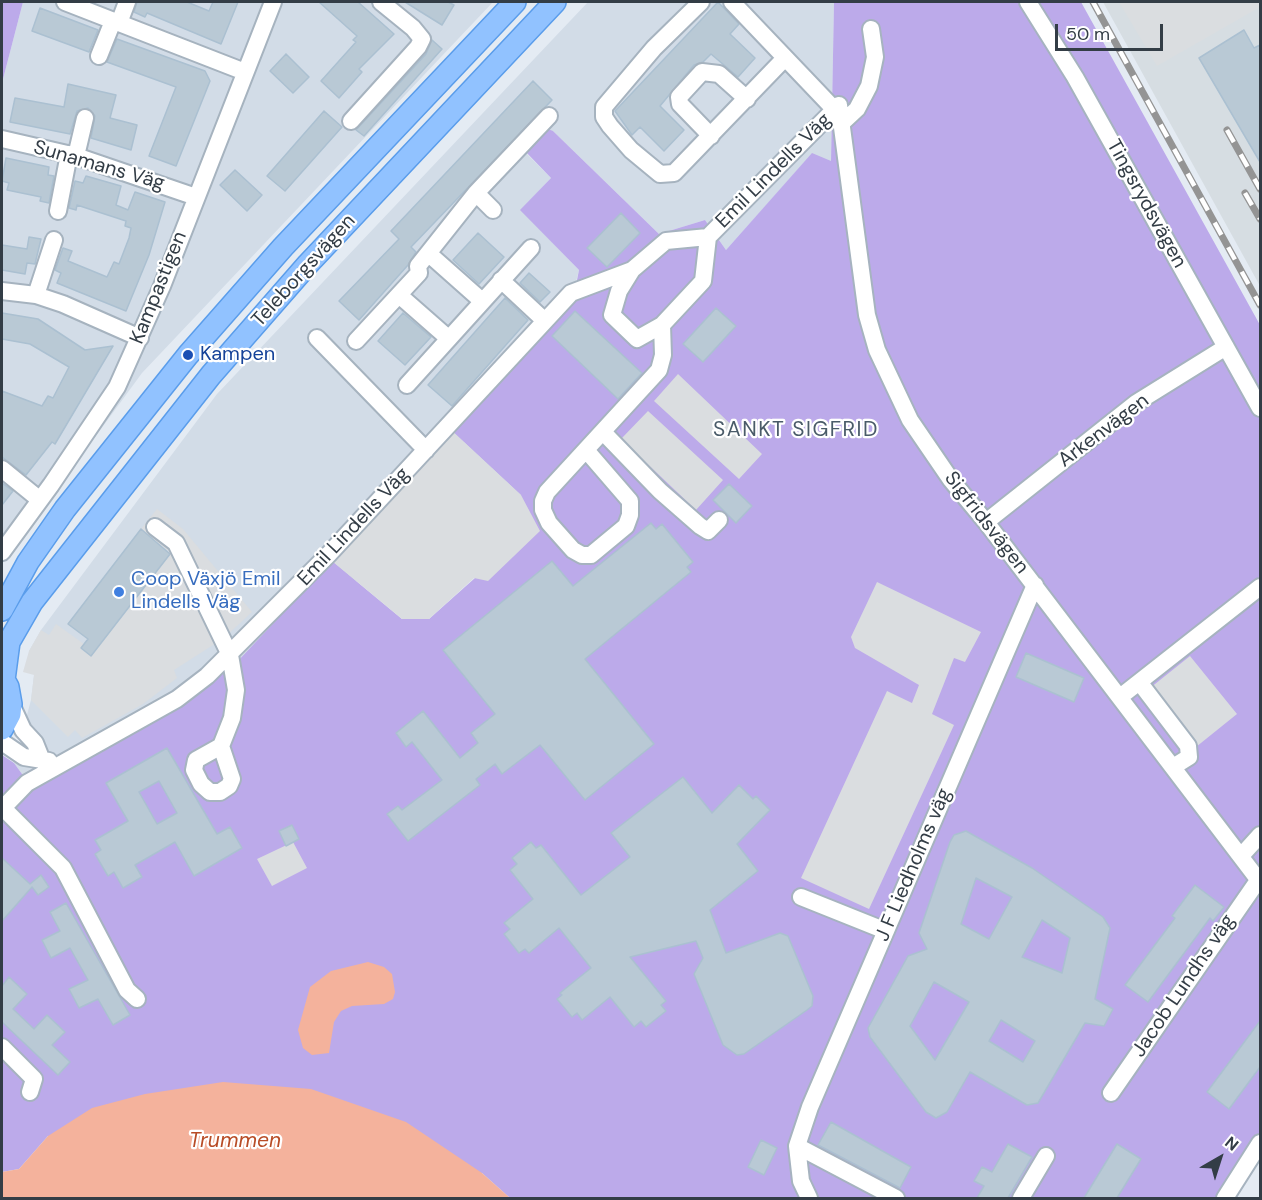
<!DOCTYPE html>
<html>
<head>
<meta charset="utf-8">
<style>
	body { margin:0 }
	#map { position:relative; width:1262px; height:1200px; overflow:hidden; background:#e4ebf3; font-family:"DM Sans",sans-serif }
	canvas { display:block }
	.frame { position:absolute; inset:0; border:3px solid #333d46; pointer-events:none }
	.north { position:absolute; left:1190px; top:1128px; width:60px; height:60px; -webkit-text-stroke:4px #fff; paint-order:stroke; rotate:39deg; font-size:16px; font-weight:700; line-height:24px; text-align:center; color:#333d46 }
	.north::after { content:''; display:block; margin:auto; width:21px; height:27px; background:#333d46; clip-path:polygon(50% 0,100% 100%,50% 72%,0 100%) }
	.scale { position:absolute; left:1055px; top:24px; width:108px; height:27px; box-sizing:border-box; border:3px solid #333d46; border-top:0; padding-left:8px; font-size:18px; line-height:21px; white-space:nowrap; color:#333d46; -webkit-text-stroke:4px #fff; paint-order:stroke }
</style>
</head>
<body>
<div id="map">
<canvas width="1262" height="1200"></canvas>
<div class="frame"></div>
<div class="north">N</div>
<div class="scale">50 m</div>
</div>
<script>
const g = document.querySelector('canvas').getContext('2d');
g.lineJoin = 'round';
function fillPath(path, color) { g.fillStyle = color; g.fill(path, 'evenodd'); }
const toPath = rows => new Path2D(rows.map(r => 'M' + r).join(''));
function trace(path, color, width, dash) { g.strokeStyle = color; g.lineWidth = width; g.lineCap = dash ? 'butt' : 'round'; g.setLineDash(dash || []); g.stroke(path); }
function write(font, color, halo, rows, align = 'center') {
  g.font = font + ' "DM Sans",sans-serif'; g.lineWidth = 4.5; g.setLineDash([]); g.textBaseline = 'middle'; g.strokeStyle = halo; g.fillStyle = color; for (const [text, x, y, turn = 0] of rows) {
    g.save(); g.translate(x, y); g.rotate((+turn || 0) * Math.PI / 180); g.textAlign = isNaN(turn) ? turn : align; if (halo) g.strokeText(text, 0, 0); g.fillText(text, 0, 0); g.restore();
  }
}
const residential = toPath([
	[23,2,493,2,142,373,2,564,2,83],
	[588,2,834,2,831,162,812,154,726,250,705,220,659,234,553,131,524,151,551,178,521,210,579,270,521,495,276,623,236,663,183,706,33,789,14,763,31,700,34,675,29,651,41,630,217,394]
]);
const industrial = toPath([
	[1103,2,1260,2,1260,286,1134,58]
]);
const green = toPath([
	[2,2,23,2,2,83],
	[834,2,1081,2,1260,325,1260,1143,1225,1198,510,1198,482,1173,48,1136,19,1169,2,1172,2,755,14,763,33,789,183,706,236,663,332,561,402,619,429,619,475,578,521,495,450,429,574,295,579,270,520,210,551,178,524,150,545,128,553,131,659,234,705,220,726,250,812,153,831,161]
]);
const parking = toPath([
	[1119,2,1260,2,1260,7,1157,66],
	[678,374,762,454,739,479,654,401],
	[648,411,723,480,696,510,621,439],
	[450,429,521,495,540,531,488,581,474,578,429,619,402,619,332,561],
	[157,509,183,529,252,612,224,638,174,670,177,678,143,704,82,738,75,730,68,737,31,700,34,675,23,672,29,651,41,630,49,635,56,624,84,644,81,649,91,656,171,553,141,529],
	[877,582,981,632,965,662,954,658,932,714,954,725,869,909,801,878,887,691,912,703,919,685,855,648,851,637],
	[1190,656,1237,714,1196,747,1150,688],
	[293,842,307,868,272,886,257,859]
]);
const water = toPath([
	[368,962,384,967,392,974,395,992,393,999,384,1004,352,1006,341,1011,334,1022,329,1053,312,1055,303,1048,298,1030,310,987,331,971],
	[223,1082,311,1089,406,1122,482,1173,510,1198,2,1198,2,1172,19,1169,48,1136,92,1108,145,1094]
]);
const building = toPath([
	[137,2,187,2,209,11,213,2,238,2,221,44,147,13,145,17,134,12,137,2],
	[319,2,358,2,394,34,359,69,362,72,339,98,321,81,356,42,353,40,357,36,319,2],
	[405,2,448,2,454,5,442,25,405,2],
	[718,2,739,24,730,34,755,58,738,77,711,54,703,62,694,65,660,106,684,130,664,151,640,127,632,135,615,111,718,2],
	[40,8,98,30,89,52,32,31,40,8],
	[1244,30,1254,48,1260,45,1260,162,1199,58,1244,30],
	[117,39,205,71,210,81,176,166,149,156,176,87,107,62,117,39],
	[432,40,442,49,364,136,356,130,426,54,432,40],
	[286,54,309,77,293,93,270,71,286,54],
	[533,81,552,100,411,247,416,252,408,265,359,320,339,301,399,239,391,231,533,81],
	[68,84,116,95,110,118,137,125,131,150,91,138,95,116,88,108,77,111,70,134,10,122,15,98,64,107,68,84],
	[324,111,342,127,285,191,267,176,324,111],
	[6,158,49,167,48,175,54,176,49,203,40,201,41,197,7,190,9,183,2,181,6,158],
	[235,170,262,195,247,211,220,185,235,170],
	[86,176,121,186,116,205,128,210,135,192,165,202,149,255,126,311,57,283,61,273,55,270,63,248,72,251,68,261,107,277,114,262,119,264,129,238,131,228,125,226,126,221,77,205,76,210,69,208,75,181,83,183,86,176],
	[621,213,640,233,607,267,587,248,621,213],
	[478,233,504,257,479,284,453,260,478,233],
	[29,237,41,239,35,264,27,263,25,274,2,270,2,245,27,249,29,237],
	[529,273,550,292,540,302,520,283,529,273],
	[505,298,528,320,452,406,428,385,505,298],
	[716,308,736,326,703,362,683,344,716,308],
	[575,311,642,373,618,399,552,336,575,311],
	[2,313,38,319,85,350,113,346,55,444,52,442,26,475,2,457,2,391,42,406,48,396,53,398,69,367,30,344,2,339,2,313],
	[403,313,431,337,405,365,378,341,403,313],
	[2,483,13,491,2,505,2,483],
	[729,484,752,506,736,523,713,500,729,484],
	[651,523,656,529,662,524,693,562,687,567,691,572,585,659,654,744,585,800,540,745,502,774,495,764,476,779,480,785,408,841,387,814,398,806,402,810,442,780,412,742,406,747,396,733,423,711,460,758,478,743,471,733,495,714,443,650,552,561,573,586,651,523],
	[141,529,170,554,91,656,81,648,88,639,68,624,141,529],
	[1026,653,1084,678,1074,702,1016,677,1026,653],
	[167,748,217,834,230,827,242,848,194,876,175,842,135,865,142,877,123,888,114,872,108,876,95,854,101,850,95,840,128,821,106,783,167,748],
	[159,781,177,813,157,824,139,792,159,781],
	[683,777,712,813,739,785,753,799,756,796,770,810,737,844,758,871,710,910,726,953,780,933,788,936,813,996,812,1006,807,1010,744,1054,737,1055,723,1045,694,974,703,958,696,941,630,957,666,1001,661,1005,666,1011,646,1027,641,1021,634,1027,610,997,582,1020,577,1013,572,1017,557,999,562,995,560,993,591,968,559,928,529,953,525,949,519,953,504,934,510,929,504,923,533,899,510,870,517,864,512,858,531,842,536,848,541,845,581,895,630,857,611,833,683,777],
	[292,825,299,839,286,846,279,831,292,825],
	[966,831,1032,868,1103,917,1110,928,1095,999,1113,1009,1104,1026,1085,1023,1038,1103,1027,1105,970,1072,947,1112,936,1118,926,1112,870,1037,868,1028,908,956,927,949,919,933,950,842,954,835,966,831],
	[976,878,1012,897,989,939,961,924,976,878],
	[1042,920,1070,938,1062,973,1022,957,1042,920],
	[934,982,969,1002,935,1060,910,1026,934,982],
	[1001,1020,1035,1041,1023,1062,989,1041,1001,1020],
	[2,858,30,884,41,875,49,887,38,895,32,887,2,921,2,858],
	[1195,885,1224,907,1213,921,1210,918,1148,1002,1125,985,1175,918,1172,916,1195,885],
	[66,903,130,1015,113,1025,98,999,79,1008,69,989,88,980,70,948,51,958,42,940,60,931,50,912,66,903],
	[9,977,27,994,13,1009,34,1029,47,1015,65,1032,52,1045,70,1062,58,1075,2,1022,2,986,9,977],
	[1260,1021,1260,1067,1229,1109,1207,1092,1260,1021],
	[831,1122,911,1167,900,1188,818,1145,831,1122],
	[761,1140,777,1148,764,1175,748,1167,761,1140],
	[1008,1144,1032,1157,1008,1198,977,1198,984,1186,974,1181,982,1167,992,1172,1008,1144],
	[1117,1144,1141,1159,1117,1198,1084,1198,1117,1144]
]);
const minor = toPath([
	[65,2,245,72],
	[701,2,654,48,604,107,604,117,610,126,631,150,660,174,674,173,785,58],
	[732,2,835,110],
	[1028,2,1075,77,1260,408],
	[119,23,127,2],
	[99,56,113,21],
	[839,105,867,315,877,350,910,420,951,480,986,522,1260,882],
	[351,121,418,47,422,39,413,28,381,2],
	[842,123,857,109,869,86,875,57,871,29],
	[711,136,680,104,679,97,702,72,719,74,747,99],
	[2,139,76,156,196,197],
	[76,156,85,118],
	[476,193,493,210],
	[58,211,69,154],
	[429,254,482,301],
	[632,270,619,291,612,315,637,339,662,325,703,281,708,237],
	[501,280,545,321],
	[2,291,36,295,63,304,140,338],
	[36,295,54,240],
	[399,295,448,338],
	[317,338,426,450],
	[356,341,419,273,418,266,476,193,549,116],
	[407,385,531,248],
	[603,432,660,491,700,526,708,531,719,520],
	[586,450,630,501,630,515,626,526,591,555,582,555,573,550,549,523,543,510,543,501,547,492,659,370,663,355,662,325],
	[2,469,40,500],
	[986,522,1136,403,1226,347],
	[155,527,176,543,230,655,236,690,232,718,221,746,196,760,194,770,201,784,210,792,220,792,229,786,232,779,221,746],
	[2,552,51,485,117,387,162,286,273,2],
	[1140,683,1188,746,1189,757,1173,767],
	[1120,697,1260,587],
	[11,704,23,730,35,743,41,758],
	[2,742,24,757,49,761],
	[1241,856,1260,835],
	[801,897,886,931],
	[137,999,127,990,63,868,3,808,27,783,177,699,207,676,329,554,571,293,632,270,666,241,708,237,839,105],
	[2,1047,34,1079,30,1092],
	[1111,1093,1259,879],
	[797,1146,896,1198],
	[809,1198,801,1181,797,1146,810,1107,1035,585],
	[1021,1198,1046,1156],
	[1225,1198,1260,1143]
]);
const major = toPath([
	[2,610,28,562,65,509,188,355,283,247,515,2],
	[2,676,8,687,11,704,10,714,2,729],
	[4,680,9,642,32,602,211,375,308,264,555,2]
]);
const rail = toPath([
	[1093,2,1260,305],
	[1227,130,1260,189],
	[1245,193,1260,219]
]);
const markers = [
	[188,355,6,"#1a4fb4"],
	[119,592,6,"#3f7fe0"]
];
const streetNames = [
	["Sunamans Väg",99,166,16],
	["Emil Lindells Väg",774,171,-45],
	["Tingsrydsvägen",1146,204,61],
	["Teleborgsvägen",304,271,-48],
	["Kampastigen",159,288,-68],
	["Arkenvägen",1104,431,-37],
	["Sigfridsvägen",986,523,52],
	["Emil Lindells Väg",354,527,-47],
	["J F Liedholms väg",914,865,-67],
	["Jacob Lundhs väg",1184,986,-56]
];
const transitNames = [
	["Kampen",200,355]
];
const shopNames = [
	["Coop Växjö Emil",131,580],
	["Lindells Väg",131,603]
];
const neighbourhoodNames = [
	["SANKT SIGFRID",796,430]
];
const waterNames = [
	["Trummen",235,1141]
];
fillPath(residential, '#d2dce7');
fillPath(industrial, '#d6dde2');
fillPath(green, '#bcaaea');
fillPath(parking, '#dadde0');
fillPath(water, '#f4b29c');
fillPath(building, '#b9c9d5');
trace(building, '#abc0d1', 1.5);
trace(minor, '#a6b3bf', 20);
trace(major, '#5a9deb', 24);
trace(minor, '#fff', 16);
trace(major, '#91c2ff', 21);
trace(rail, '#949494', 7);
trace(rail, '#fff', 4.5, [14]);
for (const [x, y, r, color] of markers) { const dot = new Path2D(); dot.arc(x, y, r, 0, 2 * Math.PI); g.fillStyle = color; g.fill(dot); trace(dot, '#fff', 2); }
write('20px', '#333d46', '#fff', streetNames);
write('20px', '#164399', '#fff', transitNames, 'left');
write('20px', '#366cbe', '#fff', shopNames, 'left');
g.letterSpacing = '1.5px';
write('21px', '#4a5b69', '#fff', neighbourhoodNames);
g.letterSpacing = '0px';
write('italic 21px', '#b84c26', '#fff', waterNames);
</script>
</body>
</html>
